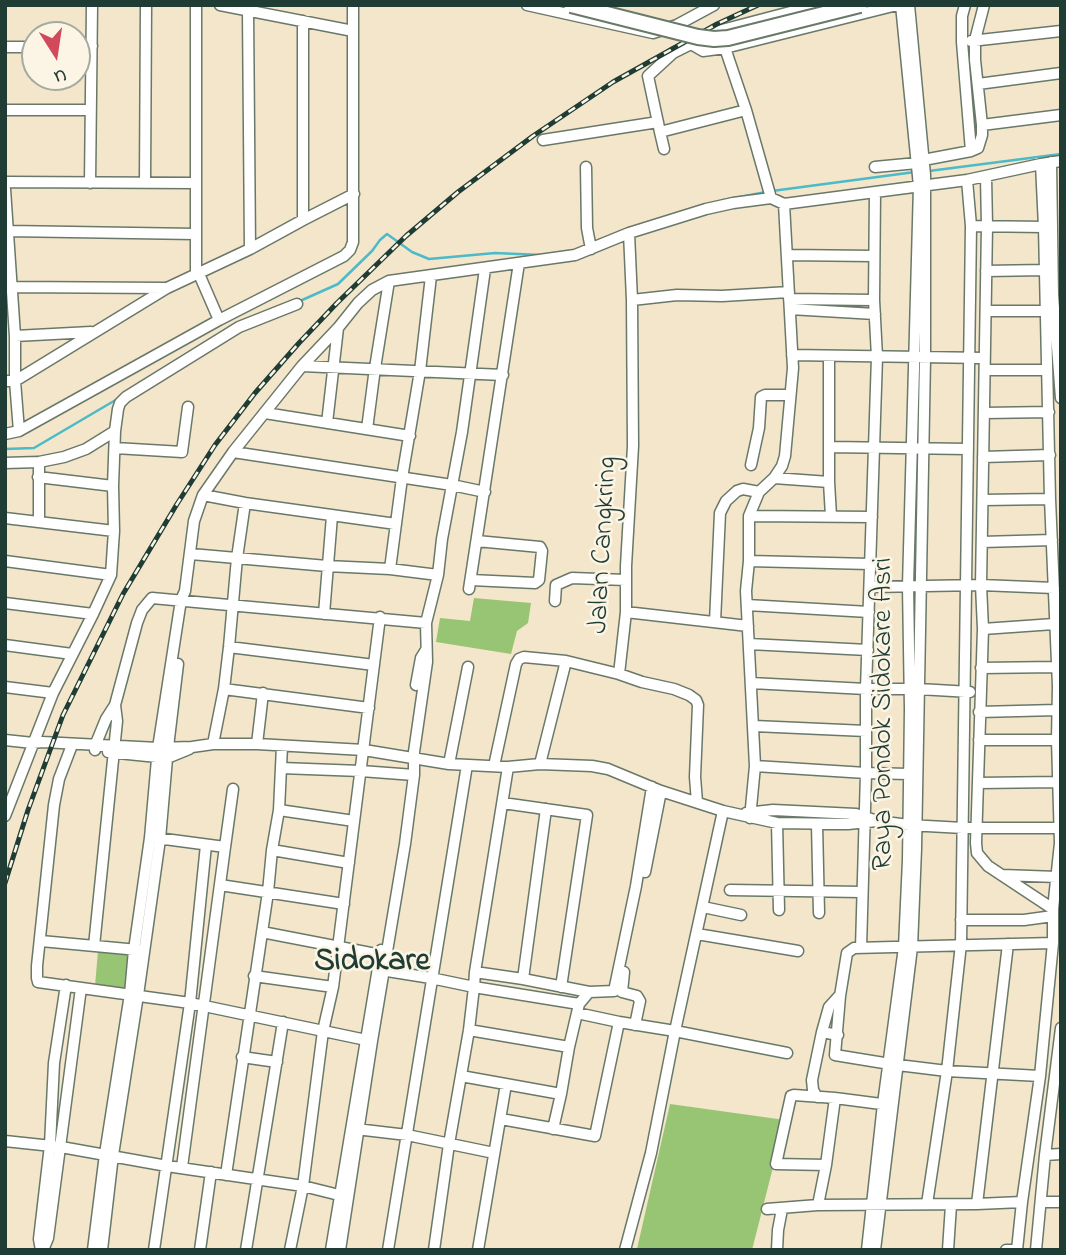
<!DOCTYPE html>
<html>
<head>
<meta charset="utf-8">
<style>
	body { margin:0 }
	#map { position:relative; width:1066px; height:1255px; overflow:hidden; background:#f3e6cb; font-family:"Indie Flower",sans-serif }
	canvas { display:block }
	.frame { position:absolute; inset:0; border:7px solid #1f3d34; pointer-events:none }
	.north { position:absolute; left:21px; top:21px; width:70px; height:70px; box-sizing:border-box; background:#fcf5e5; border:2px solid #a4ab9e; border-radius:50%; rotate:168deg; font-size:19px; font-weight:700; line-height:28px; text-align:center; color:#1f3d34 }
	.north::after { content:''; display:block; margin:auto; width:24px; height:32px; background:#d1495b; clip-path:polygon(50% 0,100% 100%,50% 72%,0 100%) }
</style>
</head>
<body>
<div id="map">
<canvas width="1066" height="1255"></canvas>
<div class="frame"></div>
<div class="north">U</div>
</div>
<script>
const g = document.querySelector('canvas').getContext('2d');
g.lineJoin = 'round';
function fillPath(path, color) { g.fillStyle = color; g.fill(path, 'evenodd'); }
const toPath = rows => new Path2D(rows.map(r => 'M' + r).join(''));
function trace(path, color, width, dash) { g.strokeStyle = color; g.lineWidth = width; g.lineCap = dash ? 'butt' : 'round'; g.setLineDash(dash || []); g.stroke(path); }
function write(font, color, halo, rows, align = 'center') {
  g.font = font + ' "Indie Flower",sans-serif'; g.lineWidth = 5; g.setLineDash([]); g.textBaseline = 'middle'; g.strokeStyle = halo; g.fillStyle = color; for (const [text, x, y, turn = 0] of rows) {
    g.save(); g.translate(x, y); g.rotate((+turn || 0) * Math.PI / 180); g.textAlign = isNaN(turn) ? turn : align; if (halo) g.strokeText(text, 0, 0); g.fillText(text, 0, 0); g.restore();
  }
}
const green = toPath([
	[474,598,531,603,528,623,517,631,511,654,436,642,440,618,470,621],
	[98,951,133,954,129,990,95,986],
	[670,1104,785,1120,752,1250,637,1249]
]);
const stream = toPath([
	[929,171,1061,154],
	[772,191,915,172],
	[724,200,766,192],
	[300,301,338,284,372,251,380,240,387,234,412,252,429,259,495,253,541,255],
	[5,449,34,448,119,398]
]);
const street = toPath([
	[196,5,196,275],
	[220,5,353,31],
	[527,5,653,33,677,25,714,5],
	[817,5,718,31,691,44,703,51,725,48,897,5],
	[965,5,962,16,962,42,971,151],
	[248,11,250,249],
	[303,21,303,220],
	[971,41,1061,31],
	[691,44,673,53,648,76,660,132,746,110],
	[77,46,92,46],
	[5,47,35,47],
	[725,48,746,110,771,198],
	[978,84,1061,73],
	[5,110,90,110],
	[982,125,1061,115],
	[660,132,664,149],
	[543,140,658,122],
	[918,161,971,151,978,148,982,135,982,125,975,60,975,40,984,5],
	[1051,162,1053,295,1061,398],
	[1041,164,1044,227],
	[586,167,587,228,591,249],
	[875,167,917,163],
	[986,177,987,226,981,585,983,629,976,843,977,853,988,866,1053,909],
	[5,182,196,183],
	[145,182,146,5],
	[90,183,92,5],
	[5,189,15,336,15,381,19,431],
	[8,231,195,234],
	[629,233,632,300,633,446,626,566,626,612,619,674,642,682,674,689,689,695,696,700,698,705,695,777,697,802],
	[787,255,873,256],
	[986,271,1045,270],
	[199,274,219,320],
	[11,287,165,288],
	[789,299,874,300],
	[632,300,677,295,722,296,789,292],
	[790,309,875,314],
	[986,311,1045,311],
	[15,336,91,332],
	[792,355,984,358],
	[829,357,829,482,831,516],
	[302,366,503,375],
	[985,370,1047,370],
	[5,381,15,381,167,288,250,249,303,220,354,194],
	[265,413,410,436],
	[984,413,1049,412],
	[327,423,338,328],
	[367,429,375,368,389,281],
	[5,434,19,431,219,320,344,256,350,250,353,242,353,5],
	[829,447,968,449],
	[115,448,182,452,188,407],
	[233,452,452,485,485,492],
	[983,457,1050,455],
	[5,463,39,462,64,457,86,449,115,431,118,409,120,403,126,397,239,327,297,304],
	[751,465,759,428,761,397,765,395,790,395],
	[38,477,113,486],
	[774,478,829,482],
	[203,495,245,503,396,524],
	[983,500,1050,499],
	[749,516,872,517],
	[5,518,114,531],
	[39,522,39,462],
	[982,542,1052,540],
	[191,554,327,566,390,569,438,575],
	[5,561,111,575],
	[749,561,870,564],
	[390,569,402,478,420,371,431,276],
	[471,580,535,583,539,580,542,551,540,547,477,541],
	[870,587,981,585,1054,588],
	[469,589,519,263],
	[555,601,556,585,572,578,626,580],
	[5,603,93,614],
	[747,605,869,612],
	[626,612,748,626],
	[324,614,332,516],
	[715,622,720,513,726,501,737,491,743,489,759,492],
	[983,629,1054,624],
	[749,644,868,650],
	[5,645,72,654],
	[229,647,374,665],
	[981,668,1056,667],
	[751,683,866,689,919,689,970,692],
	[416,685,421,658,426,650],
	[5,687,53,693],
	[224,689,369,708],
	[979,712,1057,710],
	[754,726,866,731],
	[5,740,33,743,42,742,158,748,192,747,213,744,257,744,364,750,449,764,508,767,540,764,592,766,608,769,661,791,723,811,777,823,848,824,877,821],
	[979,740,1057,740],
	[213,744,224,689,229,647,237,558,245,503],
	[257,744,263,693],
	[72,745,59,779,54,805,37,966,37,978,38,982,190,1003,371,1041],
	[95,750,97,741,106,719,115,705,137,623,142,610,152,598,426,623],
	[108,752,167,758,189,749],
	[449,764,468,667],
	[540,764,566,661],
	[494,766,516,664,519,659,524,657,566,661,619,674],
	[755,766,866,773,909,774],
	[508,767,475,972,523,979,589,992],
	[281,768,361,771,414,775],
	[978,783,1058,782],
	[652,787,636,886,614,991,589,992,579,1004,577,1013,619,1022,675,1031,787,1053],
	[503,803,587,815,561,987],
	[279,810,354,821],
	[746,813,773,810,856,814,877,821,909,825,963,828,1058,828],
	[5,816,53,693,93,614,111,575,114,531,113,486,115,431],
	[750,818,755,766,746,591,749,561,749,516,759,492,774,478,782,466,785,456,793,368,784,204],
	[777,823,779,910],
	[817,824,819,913],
	[157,838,225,847,182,1167],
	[225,847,233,789],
	[272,850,349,863],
	[645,872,661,791],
	[1002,875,1057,877],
	[220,885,344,904],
	[730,890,862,892],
	[703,907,741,915],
	[961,920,1024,920,1053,916],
	[262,932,386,956],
	[697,934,798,951],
	[41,941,138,950],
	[94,946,117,721,115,705],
	[861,948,866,773,866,689,877,357,874,300,875,192],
	[381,970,431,978,474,987,469,1030,449,1144,434,1250],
	[475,972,474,987,579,1004],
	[624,972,622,992,637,996,640,1001,635,1025],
	[254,976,333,987],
	[523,979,546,809],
	[469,1030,569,1047],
	[822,1032,829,1007,839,996],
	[242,1057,277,1062],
	[461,1076,561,1094],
	[1040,1076,947,1071,890,1064,835,1055,840,996,847,953,854,948,1053,943],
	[817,1097,813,1090,812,1080,822,1032,838,1035],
	[501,1119,595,1136,619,1022],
	[356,1129,407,1135,494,1153],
	[553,1129,561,1094,569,1047,577,1013],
	[5,1141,61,1147,167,1166,303,1186,343,1196],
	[1045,1155,1061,1154],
	[826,1165,776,1164,791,1096,794,1095,835,1098,889,1105],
	[226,1175,268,892,272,850,279,810,282,746],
	[1042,1202,1061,1202],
	[927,1204,947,1071,961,944,971,226,967,180],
	[977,1204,1008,944],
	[818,1205,826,1165,835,1098],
	[767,1209,818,1205,977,1204,1022,1202,1040,1076,1053,943,1053,909,1060,843,1057,740,1058,686,1050,499,1044,227,971,226],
	[41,1250,39,1239,50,1145,54,1063,66,985],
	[43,1250,48,1238,81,988],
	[93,1250,105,1154,130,994,134,950,150,838,158,748,181,600,185,591,194,521,203,495,233,452,302,366,338,328,358,303,372,290,389,281,575,255,629,233,706,209,733,203,771,198,784,204,875,192,967,180,1041,164,1061,161],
	[102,1250,113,1155,138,995,160,839,168,747,178,664],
	[154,1250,190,1003,206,845],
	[200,1250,211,1172],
	[246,1250,283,1022],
	[290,1250,303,1186,323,1031,333,987,380,617],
	[331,1250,381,950],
	[340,1250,372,1041,405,844,414,775,414,752,427,662,426,623,438,575,442,539,462,432,485,269],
	[388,1250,467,765],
	[478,1250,506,1084],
	[625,1250,651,1153,675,1031,723,811],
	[777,1250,778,1230,782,1209],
	[867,1250,883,1104,904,947,908,860,910,709,908,586,919,186,901,5],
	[875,1250,912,947,916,849,925,358,925,175,909,5],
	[948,1250,951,1205],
	[1006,1250,1017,1250,1022,1202],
	[1036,1250,1045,1155,1061,1028]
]);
const rail = toPath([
	[5,883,28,810,63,715,123,594,177,504,215,445,255,393,299,343,337,303,406,236,458,192,533,136,613,82,717,24,758,5]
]);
const secondaryBridge = toPath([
	[571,5,698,37,714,39,728,38,860,5]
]);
const streetNames = [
	["Jalan Cangkring",605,545,-87],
	["Raya Pondok Sidokare Asri",885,714,-90]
];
const quarterNames = [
	["Sidokare",372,964]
];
fillPath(green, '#97c574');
trace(stream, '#4cbac7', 2.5);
trace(street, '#697869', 13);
trace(street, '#fff', 10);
trace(rail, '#1f3d34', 5);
trace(rail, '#fcf5e5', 2.5, [8]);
trace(secondaryBridge, '#697869', 18, []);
trace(secondaryBridge, '#fff', 14);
write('28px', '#1f3d34', '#fcf5e5', streetNames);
write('bold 32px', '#1f3d34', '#fcf5e5', quarterNames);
</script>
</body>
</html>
